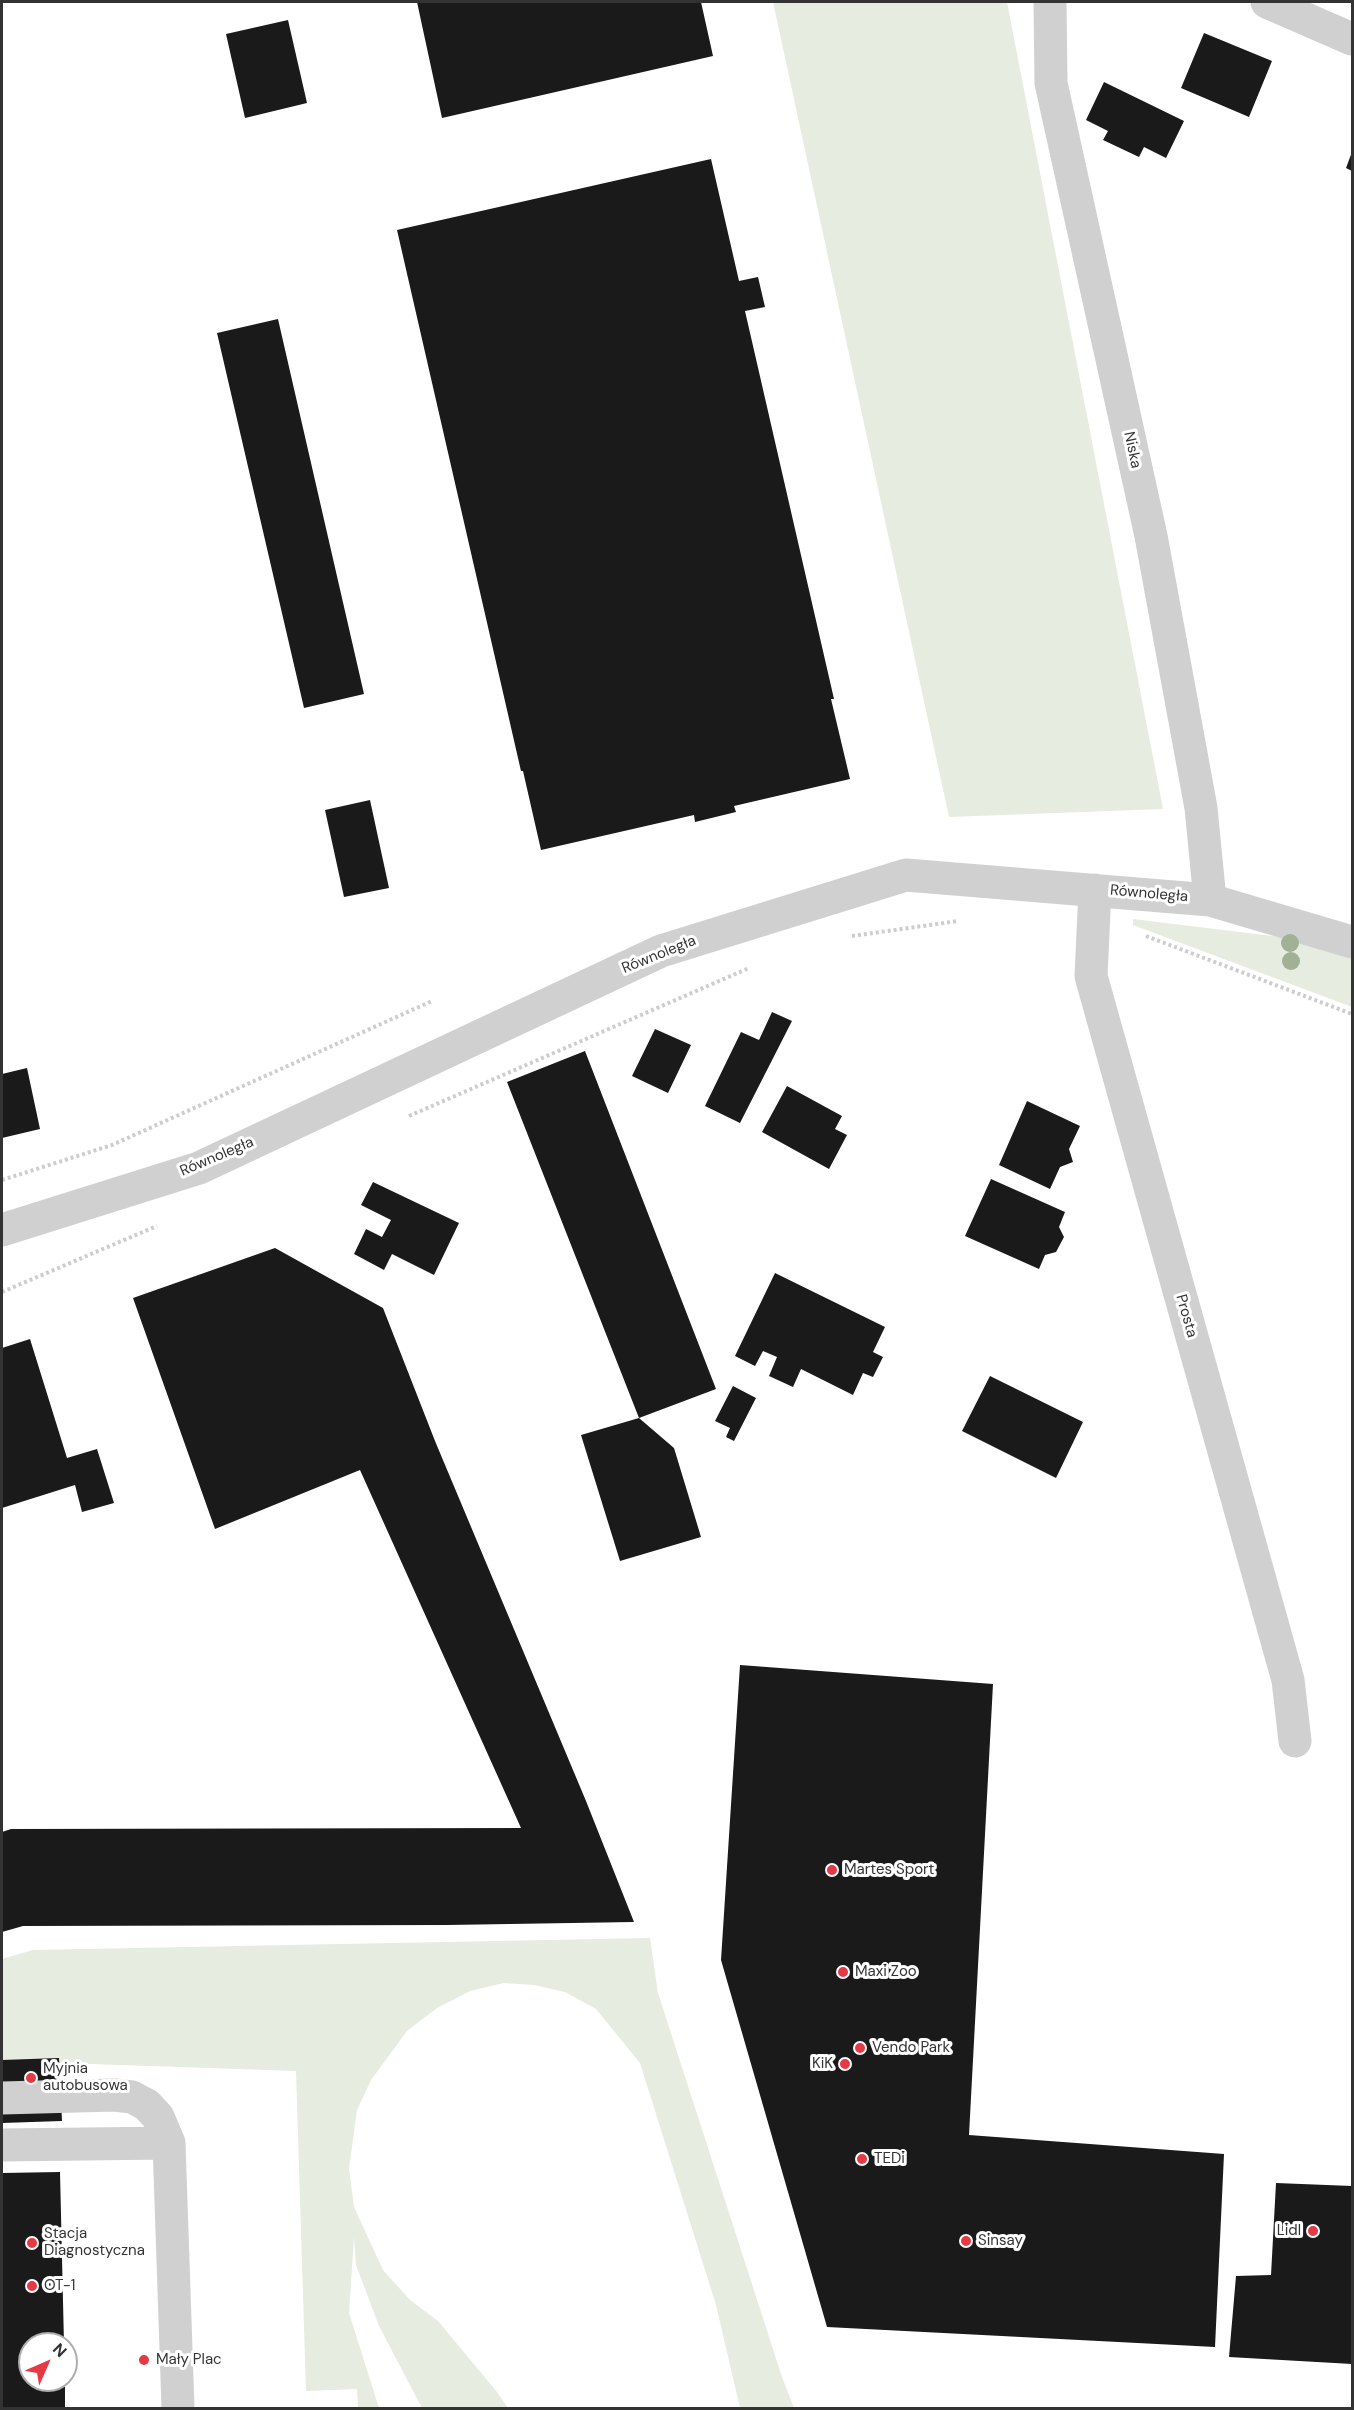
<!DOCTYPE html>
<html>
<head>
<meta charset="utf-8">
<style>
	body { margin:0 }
	#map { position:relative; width:1354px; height:2410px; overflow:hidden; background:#fff; font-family:"DM Sans",sans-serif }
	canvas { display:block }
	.frame { position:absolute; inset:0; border:3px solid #333; pointer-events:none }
	.north { position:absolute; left:18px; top:2332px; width:60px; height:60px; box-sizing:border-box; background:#fff; border:2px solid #adadad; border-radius:50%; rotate:45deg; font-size:16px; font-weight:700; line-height:24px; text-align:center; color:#333 }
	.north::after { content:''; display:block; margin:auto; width:21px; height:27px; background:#e63946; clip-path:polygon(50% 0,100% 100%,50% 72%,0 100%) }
</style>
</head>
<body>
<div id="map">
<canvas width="1354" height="2410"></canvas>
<div class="frame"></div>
<div class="north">N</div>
</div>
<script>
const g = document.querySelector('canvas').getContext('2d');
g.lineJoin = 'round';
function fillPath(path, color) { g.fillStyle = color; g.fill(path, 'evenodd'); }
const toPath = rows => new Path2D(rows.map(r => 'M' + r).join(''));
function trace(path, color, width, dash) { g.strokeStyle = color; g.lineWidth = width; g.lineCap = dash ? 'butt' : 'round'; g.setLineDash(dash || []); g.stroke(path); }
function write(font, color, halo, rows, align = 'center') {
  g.font = font + ' "DM Sans",sans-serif'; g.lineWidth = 6; g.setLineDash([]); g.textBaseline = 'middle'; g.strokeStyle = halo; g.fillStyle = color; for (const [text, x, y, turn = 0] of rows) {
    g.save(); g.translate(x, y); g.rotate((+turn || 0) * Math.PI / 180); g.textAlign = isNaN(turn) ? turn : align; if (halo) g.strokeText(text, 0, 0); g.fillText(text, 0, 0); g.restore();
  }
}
const green = toPath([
	[773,2,1007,2,1163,809,949,817],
	[1133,919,1297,939,1352,952,1352,1007,1133,925],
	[650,1938,658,1993,782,2377,794,2408,740,2408,716,2305,640,2063,596,2009,565,1992,534,1985,504,1983,470,1991,437,2008,407,2031,371,2080,357,2110,349,2169,354,2207,383,2270,410,2300,438,2321,497,2392,508,2408,422,2408,379,2326,356,2265,354,2237,349,2313,379,2408,358,2408,357,2389,306,2391,296,2071,2,2061,2,1959,33,1950]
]);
const building = toPath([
	[417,2,701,2,713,56,442,118],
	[288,20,307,103,245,118,226,34],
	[1204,33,1272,61,1249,117,1181,88],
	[1104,82,1184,121,1166,158,1144,147,1139,157,1103,140,1108,131,1086,120],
	[1352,152,1352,171,1346,168],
	[711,159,739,281,758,277,765,307,745,311,834,699,831,699,850,779,734,806,736,812,695,822,694,815,541,850,523,771,521,771,397,230],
	[278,319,364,694,304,708,217,333],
	[370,800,389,888,344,897,325,810],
	[772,1012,792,1021,740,1123,705,1106,741,1032,759,1040],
	[655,1029,691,1045,668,1093,632,1076],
	[585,1051,716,1389,639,1418,674,1448,701,1537,620,1561,581,1435,639,1418,507,1082],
	[27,1068,40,1129,2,1138,2,1074],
	[787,1086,842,1116,835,1129,847,1135,829,1169,762,1132],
	[1027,1101,1080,1126,1069,1149,1073,1162,1060,1167,1050,1189,999,1165],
	[991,1179,1065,1212,1059,1227,1064,1237,1056,1252,1045,1255,1039,1269,965,1236],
	[373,1182,459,1223,434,1275,392,1254,384,1270,354,1254,366,1229,382,1237,391,1220,361,1205],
	[275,1248,383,1308,435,1441,586,1801,634,1922,447,1925,23,1926,2,1932,2,1832,11,1829,521,1828,360,1470,215,1529,133,1298],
	[775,1273,885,1327,873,1352,883,1357,873,1377,863,1373,853,1395,801,1369,793,1387,769,1376,777,1357,763,1351,755,1366,735,1356],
	[30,1339,67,1458,97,1449,114,1503,82,1512,75,1485,2,1508,2,1348],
	[990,1376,1083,1422,1056,1478,962,1431],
	[733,1386,756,1398,734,1441,726,1437,730,1428,715,1421],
	[740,1665,993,1684,969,2135,1224,2154,1215,2347,827,2327,721,1960],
	[59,2058,62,2121,2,2123,2,2060],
	[60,2172,64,2344,30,2344,30,2380,65,2380,65,2408,2,2408,2,2173],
	[1276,2183,1352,2186,1352,2364,1229,2357,1236,2276,1271,2275]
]);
const path = toPath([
	[852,936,958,921],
	[1146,936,1352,1014],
	[409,1116,749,968],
	[2,1180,112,1145,432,1001],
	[2,1292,157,1226]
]);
const minor = toPath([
	[1050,2,1051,83,1151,536,1201,808,1210,900],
	[1267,2,1352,39],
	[1095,890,1091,976,1288,1680,1295,1741],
	[2,1230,199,1168,661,951,906,875,1210,900,1352,942],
	[2,2098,115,2095,132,2097,147,2105,158,2117,169,2143],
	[2,2145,169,2143,178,2408]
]);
const trees = [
	[1290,943],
	[1291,961]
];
const markers = [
	[832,1870,6,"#e63946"],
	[843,1972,6,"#e63946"],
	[860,2048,6,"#e63946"],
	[845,2064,6,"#e63946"],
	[31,2078,6,"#e63946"],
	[862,2159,6,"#e63946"],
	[1313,2231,6,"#e63946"],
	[966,2241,6,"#e63946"],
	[32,2243,6,"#e63946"],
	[32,2286,6,"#e63946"],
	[144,2360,6,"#e63946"]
];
const streetNames = [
	["Niska",1132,450,78],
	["Równoległa",1149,894,5],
	["Równoległa",659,955,-22],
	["Równoległa",217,1157,-23],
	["Prosta",1186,1316,74]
];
const poiNames = [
	["Martes Sport",844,1870],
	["Maxi Zoo",855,1972],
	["Vendo Park",872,2048],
	["KiK",833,2064,"right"],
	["Myjnia",43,2069],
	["autobusowa",43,2086],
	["TEDi",874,2159],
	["Lidl",1301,2231,"right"],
	["Stacja",44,2234],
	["Diagnostyczna",44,2251],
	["Sinsay",978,2241],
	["OT-1",44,2286],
	["Mały Plac",156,2360]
];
fillPath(green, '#e6ecdf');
fillPath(building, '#1a1a1a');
trace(path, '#cdcdcd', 4, [3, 3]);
trace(minor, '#d0d0d0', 33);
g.fillStyle = '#a2b095';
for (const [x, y] of trees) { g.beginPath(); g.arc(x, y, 9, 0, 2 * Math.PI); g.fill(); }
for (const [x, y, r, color] of markers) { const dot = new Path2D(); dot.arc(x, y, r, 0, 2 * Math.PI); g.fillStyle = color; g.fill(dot); trace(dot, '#fff', 2); }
write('15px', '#333', '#fff', streetNames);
write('15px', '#333', '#fff', poiNames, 'left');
</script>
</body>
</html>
